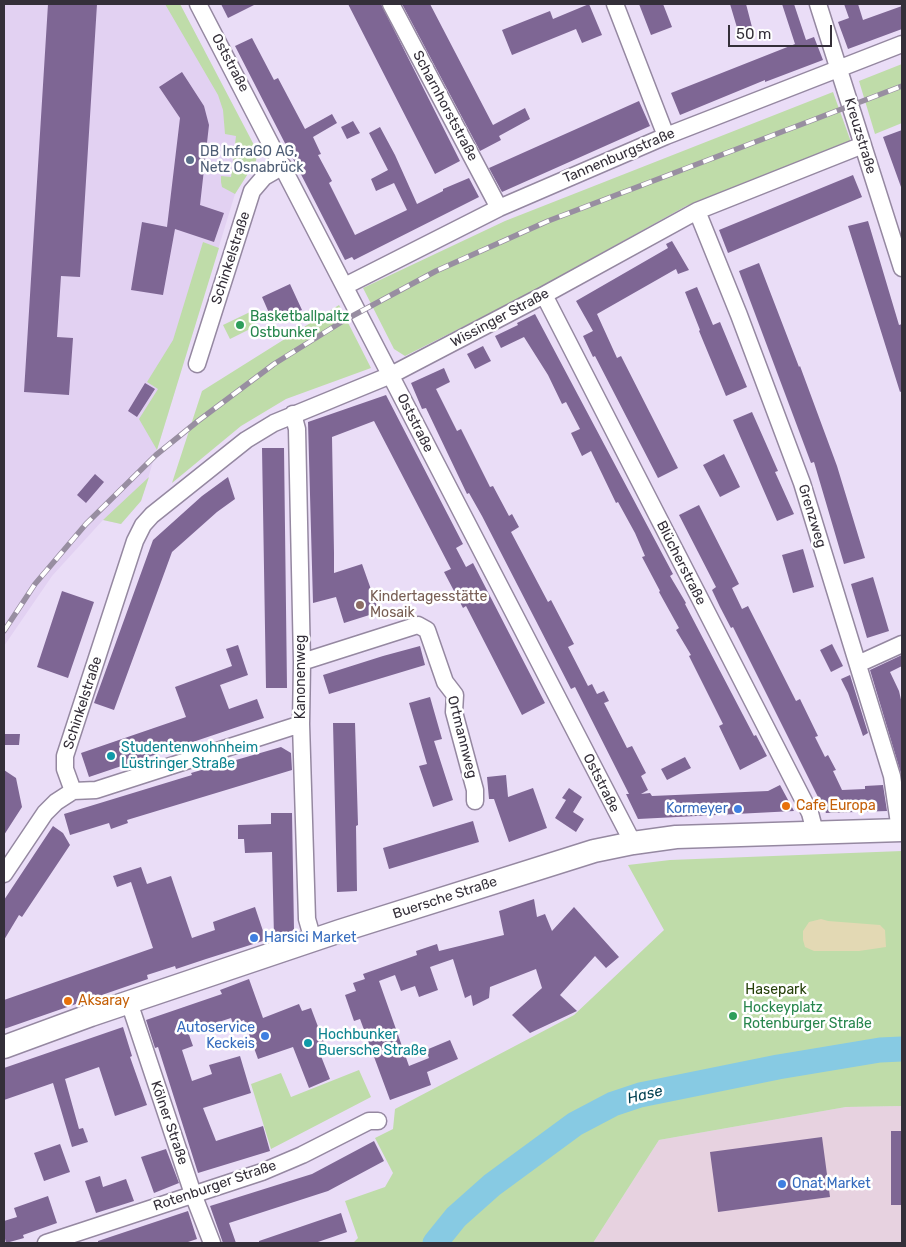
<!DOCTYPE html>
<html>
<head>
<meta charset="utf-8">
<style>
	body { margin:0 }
	#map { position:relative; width:906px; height:1247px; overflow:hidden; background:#eaddf7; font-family:Rubik,sans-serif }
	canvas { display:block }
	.frame { position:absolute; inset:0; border:5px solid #342f39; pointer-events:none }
	.scale { position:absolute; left:728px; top:25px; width:104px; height:22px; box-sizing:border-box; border:2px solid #342f39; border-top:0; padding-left:6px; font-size:15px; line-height:18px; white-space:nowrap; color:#342f39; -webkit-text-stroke:4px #fff; paint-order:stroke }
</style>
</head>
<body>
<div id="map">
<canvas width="906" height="1247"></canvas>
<div class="frame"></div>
<div class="scale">50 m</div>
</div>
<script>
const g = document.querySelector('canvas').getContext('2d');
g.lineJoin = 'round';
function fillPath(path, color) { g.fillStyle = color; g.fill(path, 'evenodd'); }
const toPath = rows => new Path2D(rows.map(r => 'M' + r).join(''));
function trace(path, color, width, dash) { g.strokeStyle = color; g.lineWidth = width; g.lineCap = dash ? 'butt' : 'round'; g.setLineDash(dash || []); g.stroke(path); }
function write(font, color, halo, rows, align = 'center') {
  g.font = font + ' Rubik,sans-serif'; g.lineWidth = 5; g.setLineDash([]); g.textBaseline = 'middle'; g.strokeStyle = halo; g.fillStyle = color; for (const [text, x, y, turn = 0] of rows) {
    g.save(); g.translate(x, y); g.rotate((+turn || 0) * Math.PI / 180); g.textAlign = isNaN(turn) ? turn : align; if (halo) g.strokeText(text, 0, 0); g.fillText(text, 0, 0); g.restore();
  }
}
const commercial = toPath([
	[902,1106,902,1243,593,1243,659,1140,846,1107]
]);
const built = toPath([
	[4,4,180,4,257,152,256,161,235,194,141,501,121,524,103,520,52,576,4,646]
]);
const green = toPath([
	[165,4,180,4,254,145,257,152,256,161,235,194,222,187,221,182,221,176,231,177,236,136,225,134,223,110,218,95],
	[902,64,902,123,875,134,859,81],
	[833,92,851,142,686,206,530,293,405,356,394,349,363,288,505,221],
	[203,242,219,248,157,450,139,419,158,389,147,382,173,340],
	[339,305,371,368,286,399,241,426,172,483,202,391],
	[250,312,256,326,230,339,223,325],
	[149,477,141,501,121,524,103,520],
	[902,851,902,1106,846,1107,659,1140,593,1243,353,1243,358,1238,345,1201,385,1187,393,1173,375,1138,393,1129,395,1109,574,1015,664,930,628,865,670,860],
	[359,1070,371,1097,271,1149,251,1084,281,1073,291,1097]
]);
const sand = toPath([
	[821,919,828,921,880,925,885,930,886,947,859,951,814,951,805,947,803,940,803,931,809,922]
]);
const river = toPath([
	[435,1243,456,1217,492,1185,575,1124,613,1104,640,1095,778,1067,880,1050,902,1049]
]);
const building = toPath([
	[48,4,97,4,80,277,61,276,57,337,73,338,69,395,24,392],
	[221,4,256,4,228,18],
	[348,4,381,4,460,161,435,174],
	[402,4,430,4,493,125,525,108,530,119,499,136,501,140,480,151],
	[589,4,602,35,582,43,576,29,512,55,502,30,550,11,553,19],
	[639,4,663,4,672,27,651,35],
	[730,4,746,4,752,27,738,31],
	[782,4,794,4,806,40,814,37,823,60,765,82,765,80,680,115,671,93,795,44],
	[844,4,858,4,863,20,902,6,902,29,848,49,838,22,849,18],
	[252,38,274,80,278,78,305,129,332,114,337,123,313,137,321,154,318,155,332,181,329,183,355,235,407,210,394,183,376,191,371,179,388,170,369,133,380,127,395,155,417,204,443,191,443,189,469,178,479,197,354,260,352,257,345,260,235,46],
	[182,72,204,106,209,125,200,205,224,213,214,242,175,229,163,295,131,290,142,222,167,227,180,118,159,87],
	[639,101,650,126,502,192,489,168],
	[353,121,360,133,347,139,341,127],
	[902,130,902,187,901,187,883,137],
	[853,175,862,197,728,253,719,230],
	[868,221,899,325,902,324,902,391,900,392,848,226],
	[672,241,689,270,678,274,676,269,597,314,617,358,621,356,678,468,658,478,595,356,593,357,583,336,593,331,576,301,668,248,666,244],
	[759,263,799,367,800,366,837,466,865,558,844,564,814,462,811,463,739,271],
	[290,284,302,310,273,322,262,297],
	[697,287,713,325,720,322,747,387,726,396,699,331,700,330,685,292],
	[535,314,673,574,670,576,686,603,685,604,754,736,756,735,767,756,740,770,719,726,723,724,689,656,691,655,676,630,679,628,659,592,660,591,642,557,645,556,635,533,618,502,616,503,591,451,582,456,571,433,580,429,566,402,562,404,548,375,524,337,501,348,495,336,518,325,517,323],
	[483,346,491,361,475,369,467,354],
	[444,368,450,382,436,389,457,431,461,429,490,487,493,486,509,516,512,514,519,527,511,532,548,602,551,600,574,644,568,647,588,686,592,684,597,694,604,691,609,701,604,703,627,748,632,746,646,773,641,776,648,790,641,794,650,793,652,796,768,791,780,785,794,811,638,819,626,794,629,794,575,687,571,689,482,516,469,493,467,494,426,408,422,409,411,383],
	[145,383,155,389,137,417,128,411],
	[386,395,463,544,456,548,466,567,473,563,545,703,522,715,466,606,463,608,444,572,451,569,374,421,332,437,334,553,334,573,362,564,379,612,344,623,336,597,313,603,308,422],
	[752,412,778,471,775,472,794,514,777,521,733,420],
	[262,448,284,448,287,688,266,688],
	[724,454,740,487,720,497,703,465],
	[95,474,104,482,86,503,77,495],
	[228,477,235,499,217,512,172,552,114,710,94,703,153,540,202,496],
	[699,505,739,584,732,588,742,609,748,606,796,701,800,699,818,736,815,737,825,757,828,755,836,770,833,771,842,790,865,789,865,786,883,785,887,811,826,813,733,627,731,628,720,607,712,590,716,587,679,515],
	[803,549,814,587,793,593,782,555],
	[873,577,889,631,867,638,851,584],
	[62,591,94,602,68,678,37,667],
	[832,644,843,666,831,672,820,650],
	[238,645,248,675,220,685,229,709,257,699,264,718,89,777,81,753,186,717,175,687,232,666,226,649],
	[420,646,425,665,329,694,323,675,383,656],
	[902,655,902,666,890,672,899,691,902,704,902,777,870,670],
	[850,675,868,733,863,736,848,693,841,679],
	[430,697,442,739,434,741,453,800,433,807,419,766,427,764,409,703],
	[333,723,355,723,358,825,356,826,357,891,337,892],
	[5,734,20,734,19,745,5,745],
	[281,747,291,753,292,770,127,820,128,823,111,829,109,823,70,835,64,814,192,775,191,773],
	[685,757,691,768,667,780,661,769],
	[4,770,16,778,22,807,4,835],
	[506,775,508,797,533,788,547,828,509,842,494,799,489,799,487,777],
	[569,788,582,797,573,812,584,819,576,832,555,818,566,800,562,798],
	[271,813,292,813,294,930,274,937,272,852,245,853,244,839,238,839,238,825,271,824],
	[473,821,479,842,389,869,383,848],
	[53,826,63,833,70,845,22,917,19,915,4,940,4,900],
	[141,867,147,884,171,876,192,938,215,930,213,922,255,907,266,940,206,959,176,969,175,966,147,975,148,979,4,1029,4,1000,153,948,131,882,117,887,113,876],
	[534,899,537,917,545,914,552,931,574,907,619,957,606,968,595,956,560,995,577,1011,530,1033,512,1015,542,988,536,969,490,987,489,998,473,1006,471,995,465,998,453,959,430,967,438,990,419,997,415,986,401,991,395,975,379,981,409,1066,429,1058,426,1050,450,1040,458,1059,427,1072,431,1085,390,1100,360,1019,354,1021,345,995,356,991,353,983,365,979,363,974,417,955,416,951,437,944,439,951,504,935,499,911],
	[249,979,263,1018,299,1004,302,1011,311,1008,326,1048,319,1051,330,1079,309,1088,293,1047,258,1059,244,1020,233,1024,231,1018,188,1032,193,1046,182,1050,192,1081,212,1074,209,1065,240,1056,251,1093,203,1108,216,1141,263,1126,270,1151,198,1173,158,1047,155,1048,146,1020,222,994,220,990],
	[123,1027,132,1056,130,1057,147,1105,115,1116,99,1067,65,1079,79,1129,83,1128,88,1142,72,1147,53,1083,4,1100,4,1068],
	[891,1131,902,1131,902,1205,891,1205],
	[822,1137,830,1197,718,1212,710,1152],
	[374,1141,384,1161,328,1191,229,1223,236,1243,223,1243,210,1206,312,1174],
	[60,1144,70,1172,44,1181,34,1153],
	[166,1149,179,1183,154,1193,141,1157],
	[100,1176,103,1187,126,1179,134,1201,96,1213,85,1181],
	[48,1196,57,1223,23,1235,24,1238,6,1243,4,1235,4,1221,17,1217,14,1208],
	[188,1211,197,1239,185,1243,98,1243,98,1241],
	[341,1213,347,1232,315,1243,259,1243,259,1241]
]);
const minor = toPath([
	[198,4,633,843],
	[391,4,499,208],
	[615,4,666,136],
	[818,4,902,268],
	[697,211,739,315,802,483,892,776,900,830],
	[345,286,499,208,666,136,902,44],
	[544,295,810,813,815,832],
	[197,364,252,191,264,177,283,166],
	[293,414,297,429,302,662,301,724,307,919,313,940],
	[302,662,418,625,427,630,445,682,455,695,454,712,475,790,475,801],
	[858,664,902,644],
	[73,791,96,790,301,724],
	[4,874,45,813,56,802,73,791,65,769,65,756,135,541,143,525,152,515,246,440,274,423,391,375,544,295,697,211,863,145],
	[129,1002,193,1194,212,1243],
	[46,1243,262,1172,302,1155,369,1121,378,1121]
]);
const secondary = toPath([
	[4,1047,91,1015,340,931,594,851,633,843,676,837,902,830]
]);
const rail = toPath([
	[4,631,35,584,86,524,156,455,198,421,274,364,343,321,436,271,548,221,902,86]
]);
const markers = [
	[190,160,5,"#5c6f8a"],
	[240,325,5,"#2e9e5b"],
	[360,605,5,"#8d6e63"],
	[111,756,5,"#0f9aa8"],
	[786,806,5,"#e8710a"],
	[738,809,5,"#3f7fe0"],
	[254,938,5,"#3f7fe0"],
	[68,1001,5,"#e8710a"],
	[733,1016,5,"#2e9e5b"],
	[265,1036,5,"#3f7fe0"],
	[308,1043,5,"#0f9aa8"],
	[782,1184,5,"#3f7fe0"]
];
const streetNames = [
	["Oststraße",230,63,62],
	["Scharnhorststraße",445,106,62],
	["Kreuzstraße",860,136,73],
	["Tannenburgstraße",619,156,-23],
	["Schinkelstraße",231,258,-72],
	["Wissinger Straße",500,318,-28],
	["Oststraße",415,423,63],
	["Grenzweg",812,516,73],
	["Blücherstraße",681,563,63],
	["Kanonenweg",301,677,-90],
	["Schinkelstraße",83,703,-72],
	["Ortmannweg",462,737,76],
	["Oststraße",601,783,63],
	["Buersche Straße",445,898,-18],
	["Kölner Straße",169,1123,71],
	["Rotenburger Straße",215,1186,-19]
];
const serviceNames = [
	["DB InfraGO AG,",200,152],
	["Netz Osnabrück",200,168]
];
const leisureNames = [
	["Basketballpaltz",250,317],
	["Ostbunker",250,333],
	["Hockeyplatz",743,1008],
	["Rotenburger Straße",743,1024]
];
const educationNames = [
	["Kindertagesstätte",370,597],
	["Mosaik",370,613]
];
const cultureNames = [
	["Studentenwohnheim",121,748],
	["Lüstringer Straße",121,764],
	["Hochbunker",318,1035],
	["Buersche Straße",318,1051]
];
const foodNames = [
	["Cafe Europa",796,806],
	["Aksaray",78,1001]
];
const shopNames = [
	["Kormeyer",728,809],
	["Harsici Market",264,938,"left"],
	["Autoservice",255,1028],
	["Keckeis",255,1044],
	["Onat Market",792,1184,"left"]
];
const parkNames = [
	["Hasepark",776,990]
];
const waterNames = [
	["Hase",645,1095,-14]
];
fillPath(commercial, '#e7d2e0');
fillPath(built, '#e2d1f2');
fillPath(green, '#bfdca9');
fillPath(sand, '#e3d9b4');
trace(river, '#87cae3', 25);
fillPath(building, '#7e6694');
trace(minor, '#9588a1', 19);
trace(secondary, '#9588a1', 25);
trace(minor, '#fff', 16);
trace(secondary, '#fff', 22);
trace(rail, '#988ea1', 5.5);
trace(rail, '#fff', 4, [11]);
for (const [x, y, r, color] of markers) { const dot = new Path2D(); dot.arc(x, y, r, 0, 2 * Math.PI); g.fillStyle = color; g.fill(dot); trace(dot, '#fff', 2); }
write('14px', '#342f39', '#fff', streetNames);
write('14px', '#4e5e75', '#fff', serviceNames, 'left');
write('14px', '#27864d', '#fff', leisureNames, 'left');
write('14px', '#785e54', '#fff', educationNames, 'left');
write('14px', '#0d838f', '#fff', cultureNames, 'left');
write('14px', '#c56008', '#fff', foodNames, 'left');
write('14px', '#366cbe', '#fff', shopNames, 'right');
write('14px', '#26400a', '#fff', parkNames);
write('italic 15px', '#003f50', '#fff', waterNames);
</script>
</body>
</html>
